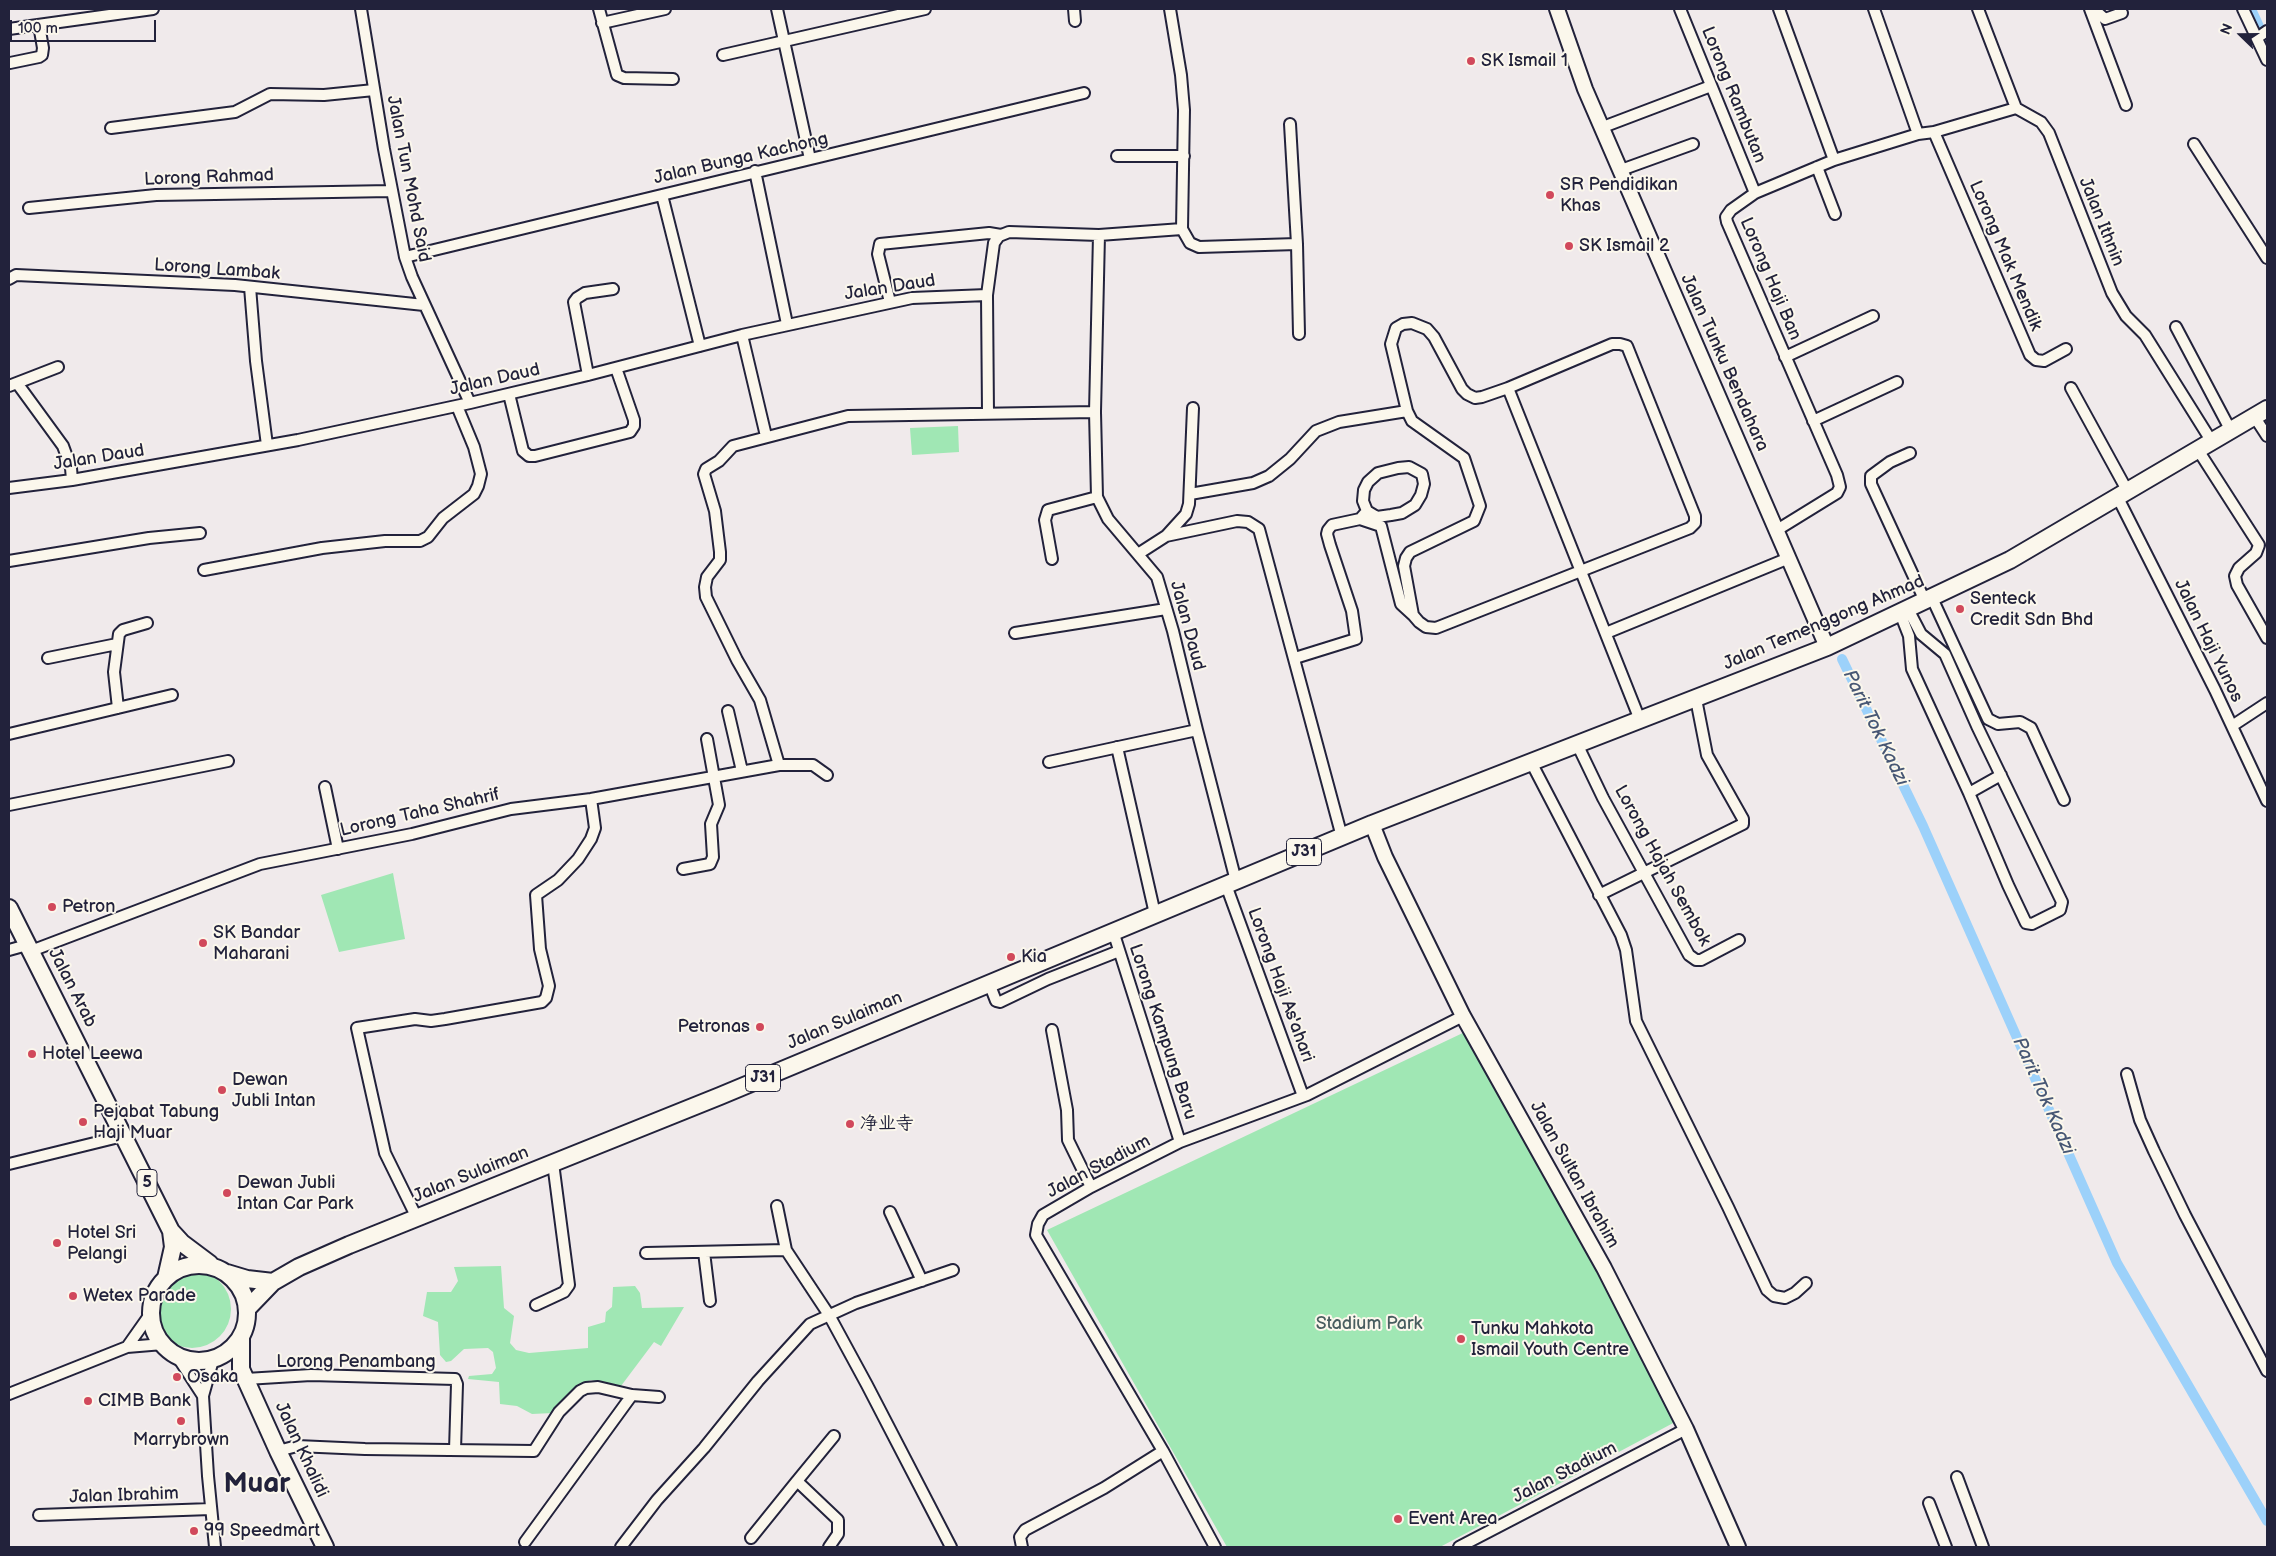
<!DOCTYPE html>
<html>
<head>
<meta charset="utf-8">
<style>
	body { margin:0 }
	#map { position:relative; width:2276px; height:1556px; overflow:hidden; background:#f0eaeb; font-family:"Balsamiq Sans",sans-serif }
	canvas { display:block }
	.frame { position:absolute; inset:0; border:10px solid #22223b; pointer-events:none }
	.north { position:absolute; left:2216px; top:10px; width:50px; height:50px; -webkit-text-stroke:4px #fbf7ec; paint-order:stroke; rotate:292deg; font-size:14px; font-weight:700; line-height:20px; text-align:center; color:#22223b }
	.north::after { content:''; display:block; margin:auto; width:18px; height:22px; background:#22223b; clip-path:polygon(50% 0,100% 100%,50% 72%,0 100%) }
	.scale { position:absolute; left:10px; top:20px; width:146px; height:22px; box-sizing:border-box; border:2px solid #22223b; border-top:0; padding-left:6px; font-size:15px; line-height:18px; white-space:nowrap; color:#22223b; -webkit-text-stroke:4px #fbf7ec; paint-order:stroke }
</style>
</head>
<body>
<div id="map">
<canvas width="2276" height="1556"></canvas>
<div class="frame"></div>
<div class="north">N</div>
<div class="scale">100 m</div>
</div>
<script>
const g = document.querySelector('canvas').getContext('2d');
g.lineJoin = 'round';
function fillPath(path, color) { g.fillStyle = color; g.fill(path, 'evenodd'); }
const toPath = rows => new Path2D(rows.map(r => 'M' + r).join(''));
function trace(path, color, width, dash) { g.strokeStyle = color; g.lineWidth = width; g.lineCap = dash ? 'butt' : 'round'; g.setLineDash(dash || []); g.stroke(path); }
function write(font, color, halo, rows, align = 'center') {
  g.font = font + ' "Balsamiq Sans","LXGW WenKai TC",sans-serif'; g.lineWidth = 4; g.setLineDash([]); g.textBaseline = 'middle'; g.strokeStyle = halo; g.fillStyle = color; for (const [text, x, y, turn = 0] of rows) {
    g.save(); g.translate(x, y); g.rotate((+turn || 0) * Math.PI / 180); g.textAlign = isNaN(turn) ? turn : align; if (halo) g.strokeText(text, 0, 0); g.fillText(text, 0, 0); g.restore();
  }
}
const green = toPath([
	[958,426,959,452,912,455,910,428],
	[393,873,405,939,339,952,321,895],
	[1467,1031,1677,1421,1440,1547,1227,1547,1047,1230],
	[501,1266,504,1308,514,1316,510,1343,516,1350,529,1353,588,1348,588,1327,605,1322,606,1312,612,1307,613,1287,635,1286,640,1293,642,1308,684,1307,661,1346,654,1342,621,1386,591,1380,579,1385,553,1413,532,1414,517,1406,500,1404,499,1382,468,1379,469,1376,492,1374,496,1368,493,1352,488,1348,464,1349,451,1361,446,1362,440,1355,438,1322,423,1316,427,1292,451,1292,458,1281,454,1267],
	'153 1309a39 39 0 1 1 78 0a39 39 0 1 1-78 0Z'
]);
const canal = toPath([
	[2251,9,2267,44],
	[1842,659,1923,826,2117,1263,2267,1521]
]);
const street = toPath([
	[361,9,384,149,405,257,412,277,470,403],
	[599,9,617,75,624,78,673,79],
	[777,9,810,159],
	[1074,9,1075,21],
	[1170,9,1181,75,1184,110,1182,229,1190,243,1199,247,1297,244],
	[1680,9,1755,193],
	[1779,9,1834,160],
	[1874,9,1918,134],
	[1978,9,2016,108,2041,122,2049,133,2112,293,2126,316,2145,335,2212,442],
	[2090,9,2126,105],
	[2243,9,2267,60],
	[2091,12,2096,11,2105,19,2122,13],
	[602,23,665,9],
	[9,29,153,9],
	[2257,38,2267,31],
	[723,55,925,9],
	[10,63,39,57,42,55,43,48,39,25],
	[1290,124,1297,244,1299,334],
	[1603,127,1711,86],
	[111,128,235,112,270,94,324,95,374,90],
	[1934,132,2030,355,2036,360,2044,361,2066,349],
	[2194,144,2267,258],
	[1117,156,1184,156],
	[1817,167,1835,214],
	[1621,170,1693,144],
	[755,171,787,324],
	[662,195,700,346],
	[29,208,156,195,391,191],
	[1099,235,1182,229],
	[405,257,1084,93],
	[9,279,16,275,235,285,424,305],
	[250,287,256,361,267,445],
	[890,302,878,254,880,244,989,233,1001,235],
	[1412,323,1427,329,1434,337,1462,389,1467,394,1475,398,1482,397,1508,388,1612,344,1620,344,1627,346,1695,516,1695,523,1690,528,1436,628,1426,627,1419,622,1413,615,1404,566,1406,558,1410,552,1474,521,1480,506,1464,458,1412,421,1407,411,1391,344,1396,328,1403,324,1412,323],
	[2176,327,2231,431],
	[742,335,766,436],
	[1785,357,1873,316],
	[588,375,574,302,577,298,585,293,613,289],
	[17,383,63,446,71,468,72,480],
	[9,386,58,367],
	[1508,388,1640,720],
	[2071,388,2128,492],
	[509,394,523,451,529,456,535,456,630,432,634,426,634,420,616,368],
	[988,413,987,295,994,243,999,236,1009,232,1099,235,1095,412,1097,497,1108,519,1157,577,1173,631,1197,730,1236,881],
	[2254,416,2267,436],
	[1813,421,1897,382],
	[2198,450,2259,545,2256,553,2239,568,2235,576,2237,585,2267,638],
	[1910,453,1890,462,1871,476,1871,484,1925,601],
	[9,488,72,480,298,440,470,403,588,375,742,335,912,298,987,295],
	[1190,494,1253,483,1269,476,1290,459,1316,431,1339,422,1407,411],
	[2118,498,2215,690,2267,801],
	[1360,519,1381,526,1401,604,1413,615],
	[1777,530,1837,493,1840,487,1837,475,1727,222,1726,217,1731,210,1755,193,1834,160,1918,134,1934,132,2016,108],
	[1166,536,1237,521,1248,522,1259,529,1342,837],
	[1138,554,1166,536,1186,514,1189,504,1193,408],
	[1052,559,1045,520,1048,510,1097,497],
	[9,561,149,538,200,533],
	[204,570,322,548,385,541,420,541,428,537,443,518,474,494,478,486,481,474,474,447,457,406],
	[1932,598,1988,719,1998,724,2020,722,2031,728,2064,800],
	[1900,613,1909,636,1912,669,1969,793,2008,885,2026,923,2032,924,2060,910,2062,902,1977,726,1945,654,1921,634,1908,609],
	[1015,633,1166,609],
	[1606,633,1789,558],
	[48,658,117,644],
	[1295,658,1356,639,1352,611,1330,545,1327,534,1328,530,1332,525,1360,519,1367,511,1363,501,1364,490,1368,482,1378,473,1398,468,1409,467,1422,474,1424,484,1421,495,1415,505,1402,513,1391,515,1377,517,1367,511],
	[118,708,114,672,119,634,123,630,147,623],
	[728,711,742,771],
	[2232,726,2267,703],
	[9,734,172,695],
	[1578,746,1603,798,1689,955,1696,960,1701,960,1739,940],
	[1117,747,1155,914],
	[1049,762,1197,730],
	[1531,762,1621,935,1626,950,1636,1021,1728,1207,1767,1290,1774,1296,1785,1298,1795,1293,1806,1283],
	[779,765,760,700,737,660,706,597,705,587,707,577,720,560,720,552,715,511,704,474,706,469,719,461,733,446,848,416,1095,412],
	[325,787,338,849],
	[1969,793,2001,775],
	[9,805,228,761],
	[683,869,710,864,713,857,711,824,719,805,707,739],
	[1226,885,1303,1096],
	[1599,895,1743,824,1743,819,1707,755,1696,699],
	[1113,931,1180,1142],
	[9,950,27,945],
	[31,951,260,864,412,834,511,809,591,799,779,765,813,765,827,775],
	[989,983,996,1001,1000,1002,1048,979,1119,951],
	[1052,1030,1067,1110,1068,1140,1091,1187],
	[2127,1074,2140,1120,2154,1151,2185,1215,2267,1371],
	[9,1164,123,1136],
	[777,1206,786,1250,829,1315,867,1385,951,1547],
	[890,1212,922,1281],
	[417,1218,385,1153,357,1028,415,1019,431,1021,445,1019,542,1002,546,998,549,986,540,949,536,895,558,880,578,859,591,839,595,828,591,799],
	[704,1252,710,1301],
	[646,1253,786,1250],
	[536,1305,564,1292,569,1285,553,1163],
	[127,1347,163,1344],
	[177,1356,203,1396],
	[213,1360,203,1396,208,1476,215,1547],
	[246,1379,311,1375,455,1379,457,1384,455,1450],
	[9,1394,127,1347,151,1313],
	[278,1451,297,1446,365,1449,534,1451,559,1412,580,1391,586,1388,598,1387,632,1395,659,1397],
	[1957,1477,1983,1547],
	[1929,1503,1946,1547],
	[39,1515,211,1509],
	[751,1538,797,1481],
	[525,1542,632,1395],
	[621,1547,657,1500,704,1448,758,1381,810,1324,856,1303,953,1270],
	[829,1547,838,1534,838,1520,797,1481,834,1436],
	[1022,1547,1020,1537,1025,1530,1104,1488,1163,1451],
	[1215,1547,1163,1451,1036,1235,1038,1224,1043,1215,1091,1187,1180,1142,1307,1095,1463,1016],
	[1459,1547,1686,1429]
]);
const secondary = toPath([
	[1557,9,1585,89,1827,647],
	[1372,824,1385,857,1463,1016,1604,1268,1686,1429,1738,1547]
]);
const primary = toPath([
	[9,908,171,1231,173,1247,166,1278],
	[171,1231,182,1243,210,1264],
	'151 1313a48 48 0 1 1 96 0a48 48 0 1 1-96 0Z',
	[227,1273,247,1279,273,1282],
	[247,1309,273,1282,299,1267,349,1245,720,1096,1372,824,1827,647,2010,560,2267,409],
	[241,1338,241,1369,278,1451,325,1547]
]);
const markers = [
	[1471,61,5,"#d1495b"],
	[1550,195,5,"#d1495b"],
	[1569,246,5,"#d1495b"],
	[1960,609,5,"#d1495b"],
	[52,907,5,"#d1495b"],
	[203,943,5,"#d1495b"],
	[1011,957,5,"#d1495b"],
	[760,1027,5,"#d1495b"],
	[32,1054,5,"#d1495b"],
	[222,1090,5,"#d1495b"],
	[83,1122,5,"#d1495b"],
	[850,1124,5,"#d1495b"],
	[227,1193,5,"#d1495b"],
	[57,1243,5,"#d1495b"],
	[73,1296,5,"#d1495b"],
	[1461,1339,5,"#d1495b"],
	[177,1377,5,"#d1495b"],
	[88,1401,5,"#d1495b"],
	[181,1421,5,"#d1495b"],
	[1398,1519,5,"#d1495b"],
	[194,1531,5,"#d1495b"]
];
const shields = [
	[1304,852,35],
	[763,1078,35],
	[147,1183,20]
];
const shieldNames = [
	["J31",1304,852],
	["J31",763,1078],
	["5",147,1183]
];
const poiNames = [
	["SK Ismail 1",1481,61],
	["SR Pendidikan",1560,185],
	["Khas",1560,206],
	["SK Ismail 2",1579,246],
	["Senteck",1970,599],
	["Credit Sdn Bhd",1970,620],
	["Petron",62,907],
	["SK Bandar",213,933],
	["Maharani",213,954],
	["Kia",1021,957],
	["Petronas",750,1027,"right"],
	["Hotel Leewa",42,1054],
	["Dewan",232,1080],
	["Jubli Intan",232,1101],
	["Pejabat Tabung",93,1112],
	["Haji Muar",93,1133],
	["净业寺",860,1124],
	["Dewan Jubli",237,1183],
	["Intan Car Park",237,1204],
	["Hotel Sri",67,1233],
	["Pelangi",67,1254],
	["Wetex Parade",83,1296],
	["Tunku Mahkota",1471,1329],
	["Ismail Youth Centre",1471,1350],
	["Osaka",187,1377],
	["CIMB Bank",98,1401],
	["Marrybrown",181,1440,"center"],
	["Event Area",1408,1519],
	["99 Speedmart",204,1531]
];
const streetNames = [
	["Lorong Rambutan",1733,95,68],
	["Jalan Bunga Kachong",741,159,-13],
	["Lorong Rahmad",209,178,-2],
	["Jalan Tun Mohd Said",408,179,79],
	["Jalan Ithnin",2101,222,68],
	["Lorong Mak Mendik",2005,256,67],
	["Lorong Lambak",217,270,4],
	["Lorong Haji Ban",1770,279,67],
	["Jalan Daud",890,288,-9],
	["Jalan Tunku Bendahara",1724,363,66],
	["Jalan Daud",495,380,-13],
	["Jalan Daud",99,458,-9],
	["Jalan Temenggong Ahmad",1824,623,-23],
	["Jalan Daud",1187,626,75],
	["Jalan Haji Yunos",2208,641,64],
	["Lorong Taha Shahrif",420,813,-13],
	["Lorong Hajah Sembok",1662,866,61],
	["Lorong Haji As'ahari",1280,985,70],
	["Jalan Arab",72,988,63],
	["Jalan Sulaiman",845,1021,-23],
	["Lorong Kampung Baru",1162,1032,72],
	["Jalan Stadium",1099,1167,-28],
	["Jalan Sulaiman",471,1175,-22],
	["Jalan Sultan Ibrahim",1574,1175,61],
	["Lorong Penambang",356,1362],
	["Jalan Khalidi",301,1450,65],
	["Jalan Stadium",1565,1473,-27],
	["Jalan Ibrahim",124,1496,-2]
];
const parkNames = [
	["Stadium Park",1369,1324]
];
const waterNames = [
	["Parit Tok Kadzi",1875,728,64],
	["Parit Tok Kadzi",2043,1096,66]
];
const townNames = [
	["Muar",257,1485]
];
fillPath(green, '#a0e7b4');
trace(canal, '#9cd1fa', 10);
trace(street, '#22223b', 14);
trace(secondary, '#22223b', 18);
trace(primary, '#22223b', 20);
trace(street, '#fbf7ec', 10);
trace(secondary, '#fbf7ec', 14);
trace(primary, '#fbf7ec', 16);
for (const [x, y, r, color] of markers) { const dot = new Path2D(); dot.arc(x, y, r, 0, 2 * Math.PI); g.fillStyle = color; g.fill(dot); trace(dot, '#fbf7ec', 2); }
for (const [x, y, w] of shields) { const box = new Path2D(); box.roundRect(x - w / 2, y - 13.5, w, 27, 4); g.fillStyle = '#fbf7ec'; g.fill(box); trace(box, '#22223b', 1); }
write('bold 16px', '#22223b', null, shieldNames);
write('18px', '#22223b', '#fbf7ec', poiNames, 'left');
write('18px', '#22223b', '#fbf7ec', streetNames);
write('18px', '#485d5f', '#fbf7ec', parkNames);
write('italic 19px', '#475774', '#fbf7ec', waterNames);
write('bold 28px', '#22223b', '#fbf7ec', townNames);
</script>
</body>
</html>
